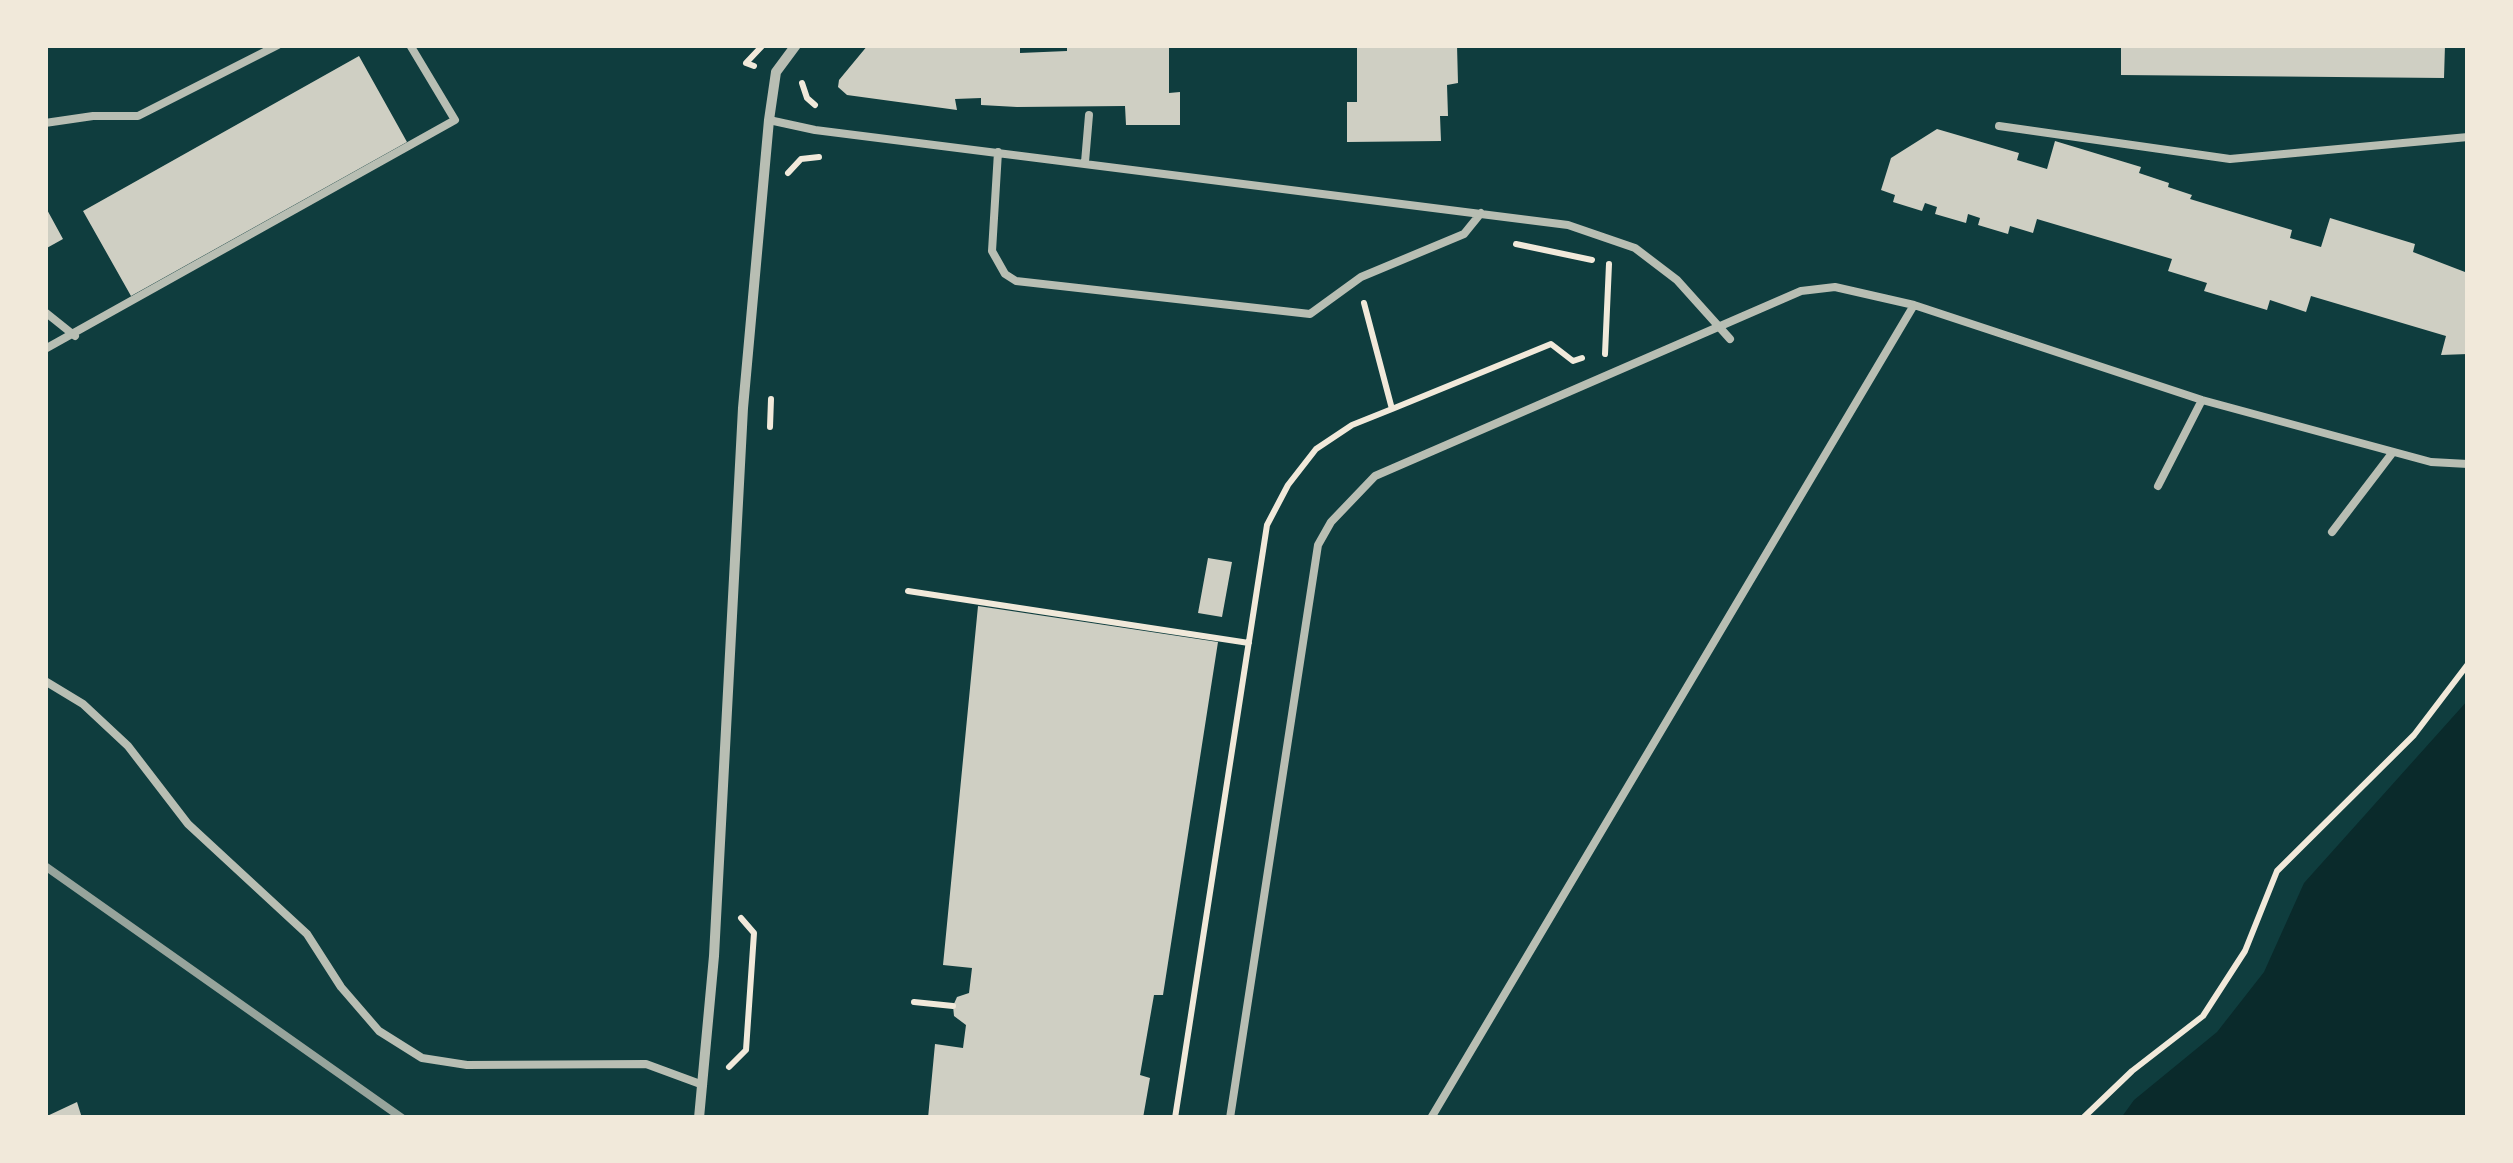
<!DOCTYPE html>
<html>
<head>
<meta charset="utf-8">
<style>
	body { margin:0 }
	#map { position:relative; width:2513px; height:1163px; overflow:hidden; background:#0f3d3e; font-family:Figtree,sans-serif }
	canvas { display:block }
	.frame { position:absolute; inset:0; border:48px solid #f1e9da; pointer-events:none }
</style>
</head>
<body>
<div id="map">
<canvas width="2513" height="1163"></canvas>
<div class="frame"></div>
</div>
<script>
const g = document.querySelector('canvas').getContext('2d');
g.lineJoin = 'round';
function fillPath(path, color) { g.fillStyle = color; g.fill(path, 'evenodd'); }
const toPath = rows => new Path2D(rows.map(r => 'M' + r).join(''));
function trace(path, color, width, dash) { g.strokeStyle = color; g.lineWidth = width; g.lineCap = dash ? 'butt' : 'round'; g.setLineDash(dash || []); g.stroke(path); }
const water = toPath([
	[2468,700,2468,1118,2121,1118,2134,1100,2217,1032,2264,972,2304,883]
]);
const building = toPath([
	[868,45,1020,45,1020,53,1067,51,1067,45,1169,45,1169,93,1180,92,1180,125,1126,125,1125,106,1017,107,981,105,981,98,955,99,957,110,847,95,838,87,839,80],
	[1357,45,1457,45,1458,83,1447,85,1448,116,1440,116,1441,141,1347,142,1347,102,1357,102],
	[2121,45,2445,45,2444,78,2121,75],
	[359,56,407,142,131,296,83,211],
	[1937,129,2019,153,2017,160,2047,169,2055,141,2141,167,2139,173,2169,183,2168,187,2192,195,2190,199,2292,230,2290,238,2321,247,2330,218,2415,244,2413,252,2465,272,2468,354,2441,355,2446,336,2311,296,2306,312,2270,300,2267,310,2204,291,2207,283,2168,271,2172,259,2037,219,2033,233,2010,226,2008,234,1978,225,1980,218,1968,214,1966,223,1935,214,1937,207,1925,203,1922,211,1893,202,1895,195,1881,190,1891,158],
	[45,206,63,239,45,249],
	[1208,558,1232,562,1222,617,1198,613],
	[978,606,1218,642,1163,995,1154,995,1140,1075,1150,1078,1143,1118,928,1118,935,1044,963,1048,966,1025,954,1016,953,1006,957,997,969,993,972,968,943,965],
	[77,1102,82,1118,45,1118,45,1117]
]);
const path = toPath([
	[754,66,746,63,763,45],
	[802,83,807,98,815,105],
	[788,173,801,159,819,157],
	[1516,244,1592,260],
	[1605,354,1609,264],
	[1392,409,1551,344,1573,361,1582,358],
	[770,427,771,399],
	[908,591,1249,643],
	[914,1002,953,1006],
	[729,1067,746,1050,754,933,741,918],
	[1175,1118,1267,525,1288,485,1316,449,1352,425,1392,409,1364,303],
	[2083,1118,2132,1071,2203,1016,2245,951,2277,871,2414,735,2468,664]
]);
const service = toPath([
	[769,120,815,130,1568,225,1635,248,1677,280,1730,339],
	[45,123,93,116,138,116,278,45],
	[1999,126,2230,159,2468,137],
	[998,152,992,251,1005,274,1016,281,1310,314,1361,277,1464,234,1481,213],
	[1085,162,1089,115],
	[45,312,75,336],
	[45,349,455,120,410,45],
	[2158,486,2202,400],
	[2332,532,2393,452],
	[45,681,83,704,128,746,188,824,307,934,341,987,379,1031,422,1058,467,1065,646,1064,703,1085],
	[1230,1118,1318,545,1331,522,1375,476,1801,291,1835,287,1914,305,2202,400,2431,462,2468,464],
	[1431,1118,1914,305]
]);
const minor = toPath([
	[699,1118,714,956,743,408,769,120,776,72,796,45]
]);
const rail = toPath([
	[45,866,402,1118]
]);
fillPath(water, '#0a2a2b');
fillPath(building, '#cfcfc3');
trace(path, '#f1e9da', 6);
trace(service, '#b8beb3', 8);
trace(minor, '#b8beb3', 10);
trace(rail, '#97a49c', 8);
</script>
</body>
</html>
